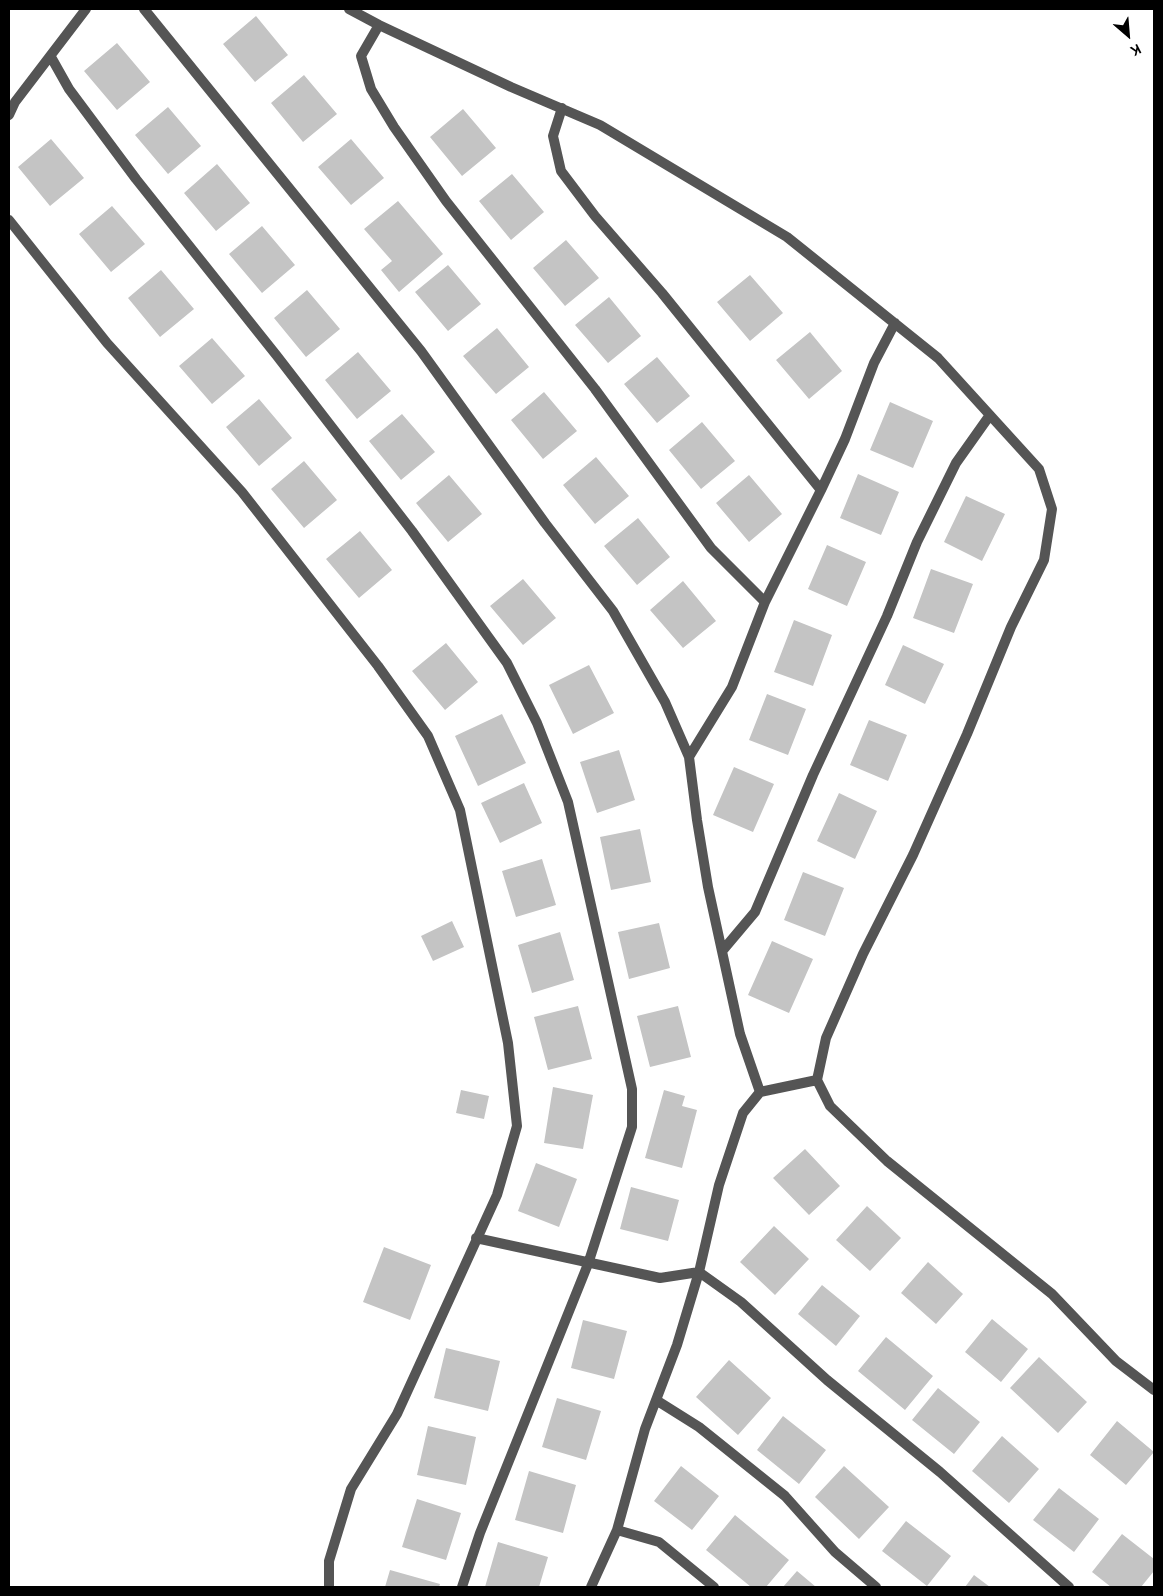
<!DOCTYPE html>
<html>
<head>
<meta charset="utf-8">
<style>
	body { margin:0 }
	#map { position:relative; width:1163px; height:1596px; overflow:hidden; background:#fff; font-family:Overpass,sans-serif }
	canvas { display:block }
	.frame { position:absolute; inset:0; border:10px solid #000; pointer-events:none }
	.north { position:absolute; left:1103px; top:10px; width:50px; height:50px; -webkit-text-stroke:4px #fff; paint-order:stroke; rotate:153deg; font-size:14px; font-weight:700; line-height:20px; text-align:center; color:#000 }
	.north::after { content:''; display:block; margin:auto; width:18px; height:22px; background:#000; clip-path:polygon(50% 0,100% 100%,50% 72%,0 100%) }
</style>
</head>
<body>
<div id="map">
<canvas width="1163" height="1596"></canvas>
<div class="frame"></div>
<div class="north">K</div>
</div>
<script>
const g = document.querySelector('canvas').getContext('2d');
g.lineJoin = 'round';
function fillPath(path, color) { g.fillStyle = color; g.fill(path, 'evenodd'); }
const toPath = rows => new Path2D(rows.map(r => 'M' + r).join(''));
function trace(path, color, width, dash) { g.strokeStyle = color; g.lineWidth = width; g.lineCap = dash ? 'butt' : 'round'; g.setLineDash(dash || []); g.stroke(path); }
const building = toPath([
	[256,16,288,55,255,82,223,44],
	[117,43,150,82,117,110,84,71],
	[304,75,337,114,303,142,271,103],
	[168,107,201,146,168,174,135,135],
	[463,109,496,148,462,176,430,137],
	[51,139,84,178,50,206,18,167],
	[351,139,384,178,351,205,318,167],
	[217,164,250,203,216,231,184,193],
	[512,174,544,212,511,240,479,201],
	[398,201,443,254,399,292,381,270,392,261,364,229],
	[112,206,145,244,111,272,79,234],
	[262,226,295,265,262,293,229,254],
	[566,240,599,278,565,306,533,268],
	[448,265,481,304,448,331,415,292],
	[161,270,194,309,160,337,128,298],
	[750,275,783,313,750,341,717,302],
	[307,290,340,329,306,357,274,318],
	[609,297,641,336,608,363,575,325],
	[497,328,529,367,496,394,463,356],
	[810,332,842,371,809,399,776,360],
	[212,338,245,376,212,404,179,366],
	[358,352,391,391,357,419,325,380],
	[657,357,690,396,657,423,624,384],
	[544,392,577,431,543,459,511,420],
	[259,399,292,438,259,466,226,427],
	[890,402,933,421,913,468,870,450],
	[402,414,435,452,401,480,369,441],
	[702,422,735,461,701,489,669,450],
	[596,457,629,496,595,524,563,485],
	[304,461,337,500,304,528,271,489],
	[858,474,899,492,881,535,840,518],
	[449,475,482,514,448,542,416,503],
	[749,475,782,514,749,542,716,503],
	[966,496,1005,514,982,561,944,542],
	[638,518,670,557,637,585,604,546],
	[360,531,392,570,359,598,326,559],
	[827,545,866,562,847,606,808,589],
	[931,569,973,584,954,633,913,618],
	[523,579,556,618,523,645,490,606],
	[683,581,716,621,683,648,650,610],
	[794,620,832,635,813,686,774,672],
	[446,643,478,682,445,710,412,671],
	[903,645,944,664,925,704,885,685],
	[589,665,614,713,573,734,549,685],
	[767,694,806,709,788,755,749,740],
	[502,714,526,763,478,786,455,736],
	[869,720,907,735,888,781,850,765],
	[619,750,635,800,597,813,580,762],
	[734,767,774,784,753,832,713,815],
	[524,783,542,823,500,843,481,803],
	[839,793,877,811,855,859,817,841],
	[640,829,651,882,611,890,600,837],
	[542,859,556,905,516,917,502,871],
	[803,872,844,888,825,936,784,920],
	[452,921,464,947,433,961,421,936],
	[659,923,670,968,629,979,618,932],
	[560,932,574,980,532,993,518,945],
	[772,941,813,959,789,1013,748,995],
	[578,1006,592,1059,548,1070,534,1017],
	[678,1006,691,1057,650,1067,637,1016],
	[553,1087,593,1095,583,1149,544,1143],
	[461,1090,489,1096,484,1119,456,1113],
	[664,1090,685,1096,682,1106,697,1110,682,1168,645,1158],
	[805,1149,840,1186,809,1215,773,1178],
	[536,1163,577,1179,559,1227,518,1211],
	[631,1187,679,1200,668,1241,620,1229],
	[867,1206,901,1238,870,1271,836,1240],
	[774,1226,809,1259,775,1295,740,1262],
	[384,1247,431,1265,410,1320,363,1302],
	[928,1262,963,1294,936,1324,901,1293],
	[822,1285,860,1316,836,1346,798,1314],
	[992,1319,1028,1349,1001,1382,965,1352],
	[583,1320,627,1331,614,1379,571,1368],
	[886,1337,933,1376,905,1410,858,1371],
	[446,1348,500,1361,488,1411,434,1398],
	[1039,1357,1087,1402,1058,1433,1010,1388],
	[729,1360,771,1398,738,1435,696,1397],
	[938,1388,980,1422,954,1454,912,1420],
	[557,1398,601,1411,586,1460,542,1447],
	[783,1416,826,1450,799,1484,757,1450],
	[1117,1421,1154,1452,1126,1485,1090,1455],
	[428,1426,476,1437,466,1485,417,1475],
	[1002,1436,1039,1469,1009,1503,972,1471],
	[681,1466,719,1496,692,1530,654,1501],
	[844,1466,889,1507,859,1539,815,1497],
	[529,1471,576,1485,563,1533,515,1520],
	[1059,1488,1099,1519,1074,1552,1033,1520],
	[417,1499,461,1513,446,1560,402,1547],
	[735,1515,789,1560,766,1587,751,1587,706,1550],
	[906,1521,951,1556,927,1586,882,1551],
	[1122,1534,1154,1559,1154,1571,1141,1587,1111,1587,1092,1572],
	[498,1542,548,1557,539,1587,485,1587],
	[390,1570,440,1584,439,1587,385,1587],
	[797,1571,816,1587,783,1587],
	[974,1575,990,1587,965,1587]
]);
const minor = toPath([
	[144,9,421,351,545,523,613,611,665,702,689,757,697,820,708,887,740,1034,760,1092],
	[349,9,379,25,511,87,600,125,787,237,938,358,1039,469,1052,509,1044,560,1011,627,967,734,913,855,863,954,826,1038,817,1080,830,1106,887,1161,1052,1294,1116,1361,1154,1390],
	[379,25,361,56,371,89,394,127,446,201,595,389,711,548,765,602],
	[51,57,69,89,136,179,277,356,412,531,507,663,537,723,568,802,632,1089,632,1127,588,1264,480,1533,462,1587],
	[562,108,553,136,561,171,595,216,662,293,821,490],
	[9,115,15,102,86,9],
	[9,220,107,343,242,492,378,666,428,736,460,810,508,1043,517,1126,497,1195,397,1414,351,1489,329,1561,329,1587],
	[689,757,732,687,765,602,821,490,845,439,874,363,895,323],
	[723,950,755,912,813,775,887,616,917,542,956,463,990,415],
	[476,1238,660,1278,699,1272,741,1302,827,1380,940,1472,1069,1587],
	[656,1400,699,1427,785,1496,835,1552,876,1587],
	[617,1530,659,1542,714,1587],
	[591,1587,617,1530,645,1429,677,1345,699,1272,719,1185,743,1113,760,1092,817,1080]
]);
fillPath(building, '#c4c4c4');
trace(minor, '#555', 10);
</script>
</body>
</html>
